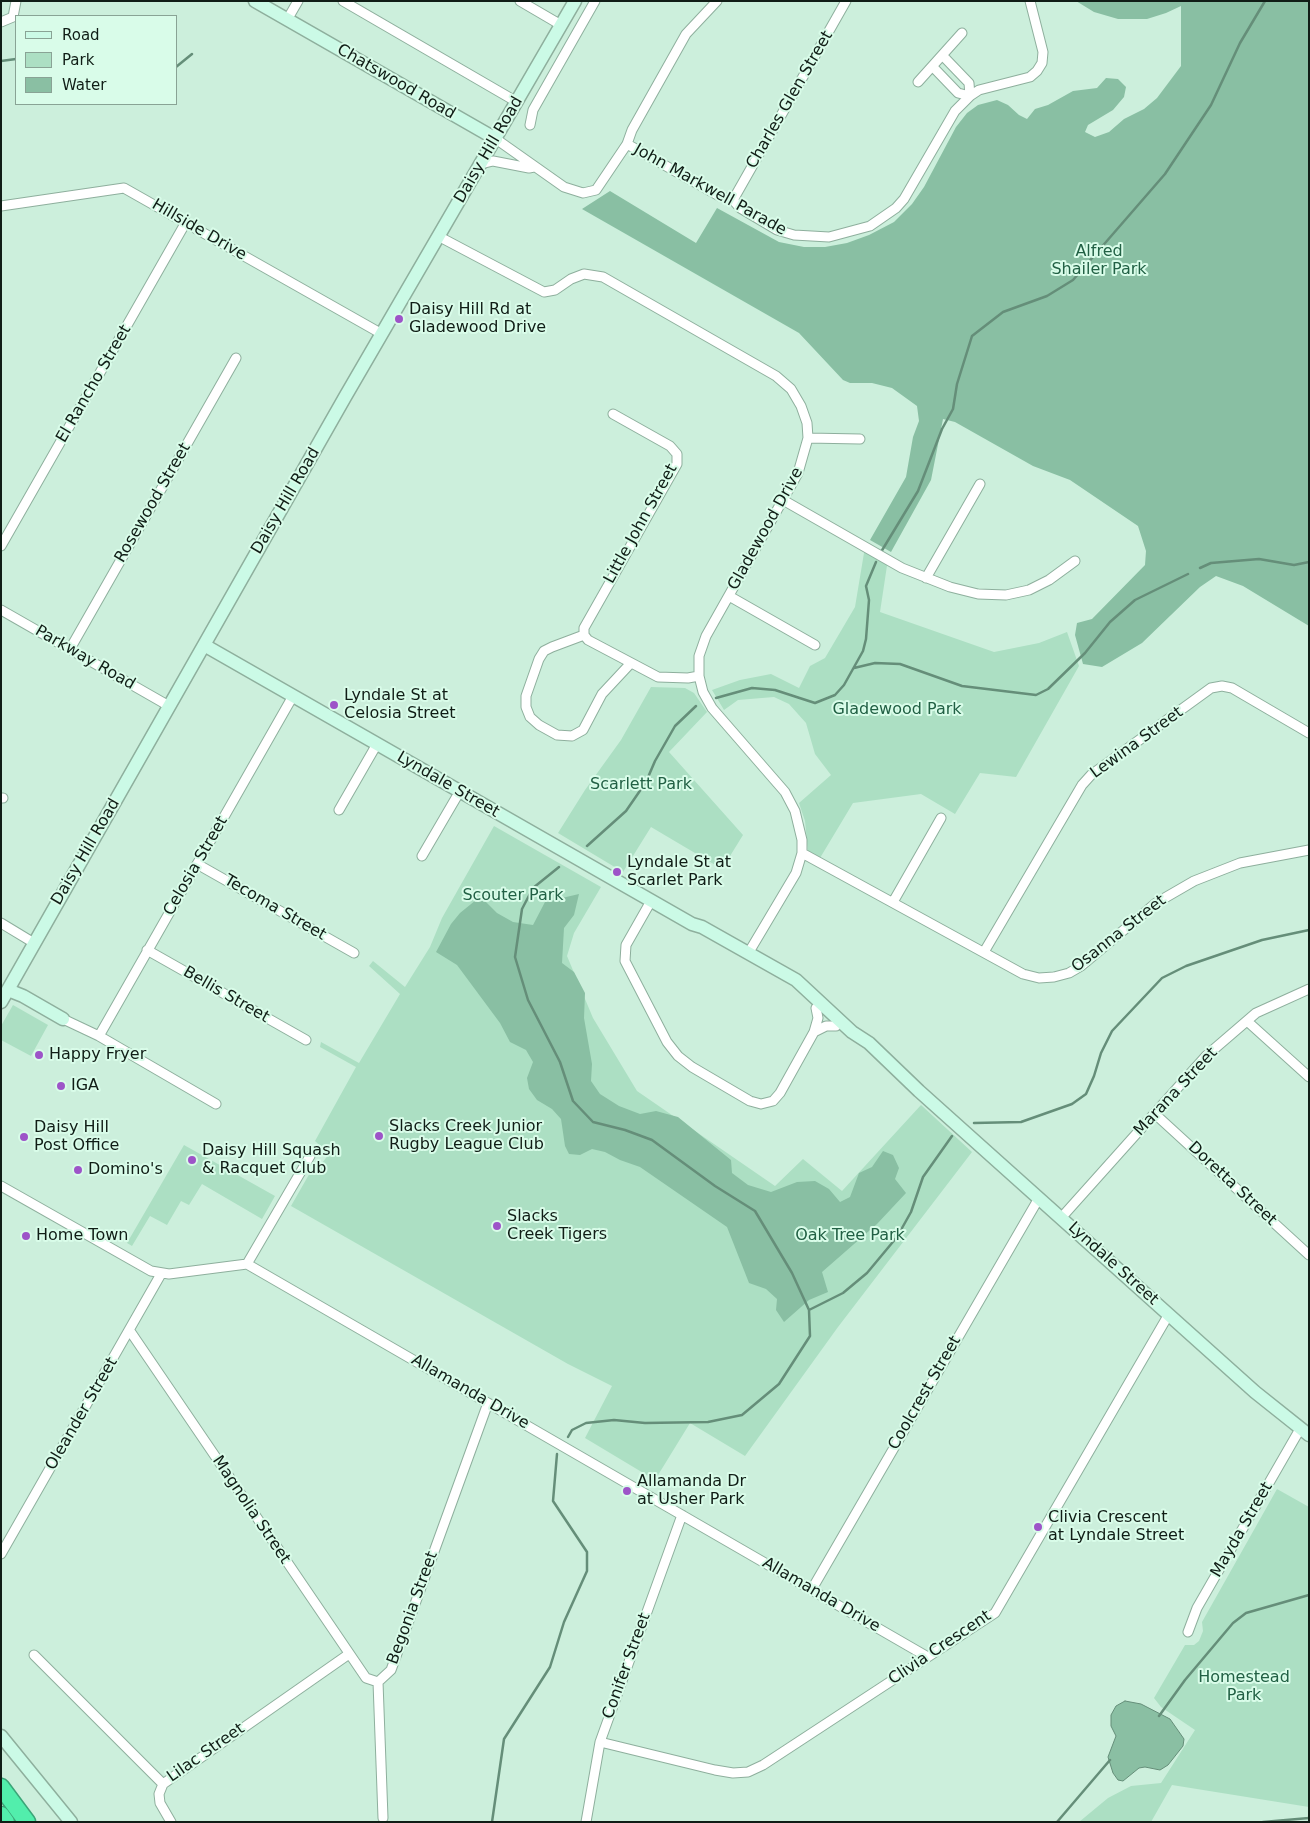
<!DOCTYPE html>
<html>
<head>
<meta charset="utf-8">
<style>
	body { margin:0 }
	#map { position:relative; width:1310px; height:1823px; overflow:hidden; background:#ccefdc; font-family:"DejaVu Sans",sans-serif }
	canvas { display:block }
	.frame { position:absolute; inset:0; border:2px solid #101d16; pointer-events:none }
	.legend { position:absolute; left:15px; top:15px; width:162px; height:90px; box-sizing:border-box; background:#d9fce9; border:1px solid #89a395; margin:0; padding:6px 9px; list-style:none; font-size:15px; color:#101d16 }
	.legend li { display:flex; align-items:center; gap:10px; height:25px }
	.legend b { width:25px; border:1px solid #89a395 }
</style>
</head>
<body>
<div id="map">
<canvas width="1310" height="1823"></canvas>
<div class="frame"></div>
<ul class="legend">
<li><b style="height:6px;background:#cbfae6"></b>Road</li>
<li><b style="height:14px;background:#acdfc3"></b>Park</li>
<li><b style="height:14px;background:#8abfa3"></b>Water</li>
</ul>
</div>
<script>
const g = document.querySelector('canvas').getContext('2d');
g.lineJoin = 'round';
function fillPath(path, color) { g.fillStyle = color; g.fill(path, 'evenodd'); }
const toPath = rows => new Path2D(rows.map(r => 'M' + r).join(''));
function trace(path, color, width, dash) { g.strokeStyle = color; g.lineWidth = width; g.lineCap = dash ? 'butt' : 'round'; g.setLineDash(dash || []); g.stroke(path); }
function write(font, color, halo, rows, align = 'center') {
  g.font = font + ' "DejaVu Sans",sans-serif'; g.lineWidth = 4; g.setLineDash([]); g.textBaseline = 'middle'; g.strokeStyle = halo; g.fillStyle = color; for (const [text, x, y, turn = 0] of rows) {
    g.save(); g.translate(x, y); g.rotate((+turn || 0) * Math.PI / 180); g.textAlign = isNaN(turn) ? turn : align; if (halo) g.strokeText(text, 0, 0); g.fillText(text, 0, 0); g.restore();
  }
}
const green = toPath([
	[865,547,888,559,880,612,994,652,1039,643,1067,632,1079,666,1016,777,980,773,955,814,921,794,853,803,820,858,808,851,805,821,799,803,831,775,815,754,806,723,789,704,774,697,738,700,724,710,712,690,740,680,771,674,799,688,810,666,825,658,855,607],
	[651,687,685,688,694,693,707,712,669,752,743,835,722,869,651,827,623,872,558,833,585,790,621,740],
	[494,826,601,887,574,933,567,956,593,1018,637,1091,775,1186,803,1159,842,1191,921,1105,972,1152,838,1327,745,1456,690,1423,655,1480,585,1438,612,1386,568,1364,291,1206,311,1171,322,1163,329,1154,315,1141,356,1067,320,1047,321,1042,359,1063,400,994,369,966,373,961,405,987,430,947,442,918],
	[13,1005,48,1025,31,1056,1,1040,1,1026],
	[184,1145,275,1196,262,1219,202,1184,189,1205,181,1201,167,1225,150,1216,132,1246,127,1243],
	[1277,1489,1309,1507,1309,1807,1172,1785,1151,1822,1079,1822,1108,1798,1131,1786,1161,1783,1195,1730,1161,1707,1154,1698,1185,1645,1194,1645,1199,1641,1203,1631,1202,1622]
]);
const forest = toPath([
	[1076,1,1309,1,1309,626,1243,586,1216,576,1200,587,1142,643,1102,667,1083,664,1075,635,1077,623,1092,619,1145,565,1146,551,1138,526,1070,480,1033,466,955,422,943,419,931,480,891,552,870,540,906,477,913,437,919,421,917,406,892,388,872,383,850,383,843,380,799,333,582,209,610,191,696,243,717,208,779,242,804,247,825,247,847,243,869,235,894,222,912,204,924,187,956,127,967,113,978,105,997,100,1008,105,1019,115,1027,119,1035,109,1048,105,1073,91,1097,88,1106,78,1118,79,1126,87,1124,97,1113,110,1088,125,1085,132,1095,137,1109,132,1124,119,1144,109,1157,98,1181,66,1181,6,1166,13,1147,19,1118,19,1094,12],
	[579,894,574,915,564,928,562,963,574,972,585,993,584,1018,592,1064,591,1081,600,1094,619,1106,640,1114,656,1111,678,1117,731,1160,732,1173,748,1185,771,1192,797,1182,815,1181,829,1189,840,1202,850,1197,859,1173,872,1167,883,1151,893,1155,899,1168,895,1179,906,1193,877,1224,822,1272,828,1292,809,1300,784,1322,776,1310,777,1299,766,1289,749,1283,727,1227,640,1167,620,1160,605,1152,592,1149,580,1155,569,1154,565,1146,561,1119,552,1109,537,1100,529,1089,527,1078,533,1062,526,1050,510,1042,500,1023,457,965,436,952,451,924,460,913,476,900,485,901,497,913,513,922,533,925,545,902]
]);
const water = toPath([
	[1125,1701,1141,1704,1170,1719,1184,1739,1183,1746,1168,1765,1160,1770,1145,1767,1139,1768,1123,1781,1118,1780,1113,1773,1108,1757,1116,1736,1111,1726,1111,1715,1116,1706,1125,1701]
]);
const stream = toPath([
	[1,61,16,59],
	[176,67,192,54],
	[881,552,918,491,942,429,953,409,957,384,972,336,1003,312,1047,296,1073,280,1165,174,1211,105,1240,43,1265,1],
	[1200,568,1211,563,1259,559,1294,565,1309,562],
	[854,668,875,663,900,664,962,686,1036,695,1048,689,1085,653,1110,622,1135,600,1188,574],
	[716,698,752,688,775,690,815,703,835,695,844,685,863,651,866,639,869,600,866,586,876,562],
	[587,846,626,811,646,782,655,761,675,726,696,706],
	[559,867,533,888,522,909,515,957,528,1000,560,1062,573,1101,593,1122,625,1130,652,1140,715,1186,755,1211,792,1273,809,1310,810,1336,779,1384,742,1415,708,1422,645,1423,614,1420,586,1423,572,1430,568,1437],
	[974,1123,1021,1122,1072,1104,1086,1094,1094,1076,1101,1053,1112,1031,1162,978,1186,966,1262,940,1309,930],
	[809,1310,843,1293,867,1273,897,1237,911,1212,923,1177,952,1136],
	[1159,1716,1185,1680,1233,1623,1246,1613,1309,1595],
	[492,1822,504,1739,550,1667,564,1622,587,1571,587,1552,553,1501,557,1454],
	[1057,1822,1110,1760],
	[1263,1822,1309,1818]
]);
const street = toPath([
	[343,1,517,102],
	[520,1,561,25],
	[287,20,298,1],
	[1,22,13,17,16,1],
	[933,67,958,93,970,96,969,83,943,56],
	[918,82,962,33],
	[530,125,533,110,595,1],
	[496,139,564,187,583,193,596,190,627,144,632,130,686,34,717,1],
	[627,144,721,197,733,200,740,208,777,230,794,235,829,237,870,226,896,208,904,199,955,111,970,96,979,90,1030,77,1037,71,1042,63,1043,52,1030,1],
	[481,164,493,161,529,168,534,167],
	[733,200,846,1],
	[1,206,124,188,382,334],
	[438,236,544,292,555,290,571,279,584,274,603,277,776,376,791,389,801,406,807,423,808,438,798,473,706,636,699,656,699,676,703,692,712,708,785,792,795,811,802,840,802,853,796,873,749,952],
	[808,438,860,439],
	[783,500,902,568,950,587,978,594,1006,595,1029,590,1049,580,1075,561],
	[1,546,186,222],
	[926,578,980,484],
	[729,596,815,645],
	[1,610,169,706],
	[584,635,584,628,677,464,677,454,670,446,613,414],
	[584,635,552,647,544,651,539,659,526,696,526,707,530,717,539,725,557,735,572,736,583,730,602,694,630,664],
	[584,635,588,640,658,677,688,678,699,676],
	[70,649,236,358],
	[1,798,3,798],
	[339,810,377,744],
	[802,853,1023,974,1039,978,1054,977,1069,973,1081,966,1156,903,1194,881,1240,863,1309,850],
	[422,856,460,791],
	[197,864,354,953],
	[651,901,626,945,625,961,667,1042,678,1056,692,1067,750,1101,761,1104,773,1101,780,1093,814,1032,818,1018,816,1008],
	[893,902,941,818],
	[1,923,34,943],
	[147,950,306,1040],
	[984,952,1082,785,1091,775,1211,688,1222,686,1232,688,1309,733],
	[63,1019,99,1036,216,1104],
	[1247,1021,1309,1077],
	[814,1032,826,1026,836,1026],
	[99,1036,293,696],
	[1155,1114,1309,1255],
	[1,1186,151,1271,169,1274,247,1264,926,1656],
	[1061,1218,1206,1056,1256,1013,1309,989],
	[247,1264,310,1156],
	[130,1331,366,1678,378,1682],
	[1,1554,161,1274],
	[812,1589,1039,1198],
	[1188,1632,1197,1608,1300,1429],
	[34,1655,163,1784],
	[600,1742,715,1770,733,1773,748,1772,763,1765,995,1613,1169,1314],
	[163,1784,349,1654],
	[163,1784,159,1794,160,1803,171,1822],
	[383,1818,378,1682,391,1670,488,1403],
	[586,1822,600,1742,682,1515]
]);
const secondary = toPath([
	[255,1,496,139],
	[204,645,692,924,702,927,796,980,852,1032,869,1043,919,1091,1255,1392,1309,1435],
	[8,990,23,996,63,1019],
	[1,1002,345,397,575,1],
	[1,1736,71,1822]
]);
const highway = toPath([
	[1,1787,27,1822],
	[1,1815,6,1822]
]);
const markers = [
	[399,319,5,"#9d54c8"],
	[334,705,5,"#9d54c8"],
	[617,872,5,"#9d54c8"],
	[39,1055,5,"#9d54c8"],
	[61,1086,5,"#9d54c8"],
	[379,1136,5,"#9d54c8"],
	[24,1137,5,"#9d54c8"],
	[192,1160,5,"#9d54c8"],
	[78,1170,5,"#9d54c8"],
	[497,1226,5,"#9d54c8"],
	[26,1236,5,"#9d54c8"],
	[627,1491,5,"#9d54c8"],
	[1038,1527,5,"#9d54c8"]
];
const streetNames = [
	["Chatswood Road",396,82,30],
	["Charles Glen Street",790,100,-60],
	["Daisy Hill Road",489,150,-60],
	["John Markwell Parade",710,190,29],
	["Hillside Drive",199,230,30],
	["El Rancho Street",94,384,-60],
	["Daisy Hill Road",286,501,-60],
	["Rosewood Street",153,503,-60],
	["Little John Street",641,524,-61],
	["Gladewood Drive",766,529,-61],
	["Parkway Road",85,658,30],
	["Lewina Street",1137,743,-36],
	["Lyndale Street",448,785,30],
	["Daisy Hill Road",86,852,-60],
	["Celosia Street",196,866,-60],
	["Tecoma Street",275,908,30],
	["Osanna Street",1119,934,-38],
	["Bellis Street",226,995,30],
	["Marana Street",1176,1092,-47],
	["Doretta Street",1232,1184,43],
	["Lyndale Street",1113,1264,42],
	["Allamanda Drive",470,1392,30],
	["Coolcrest Street",925,1393,-60],
	["Oleander Street",82,1414,-60],
	["Magnolia Street",251,1510,56],
	["Mayda Street",1242,1530,-60],
	["Allamanda Drive",821,1595,30],
	["Begonia Street",413,1608,-70],
	["Clivia Crescent",940,1648,-34],
	["Conifer Street",627,1666,-70],
	["Lilac Street",206,1753,-35]
];
const parkNames = [
	["Alfred",1099,252],
	["Shailer Park",1099,270],
	["Gladewood Park",897,710],
	["Scarlett Park",641,785],
	["Scouter Park",513,896],
	["Oak Tree Park",850,1236],
	["Homestead",1244,1678],
	["Park",1244,1696]
];
const poiNames = [
	["Daisy Hill Rd at",409,310],
	["Gladewood Drive",409,328],
	["Lyndale St at",344,696],
	["Celosia Street",344,714],
	["Lyndale St at",627,863],
	["Scarlet Park",627,881],
	["Happy Fryer",49,1055],
	["IGA",71,1086],
	["Slacks Creek Junior",389,1127],
	["Rugby League Club",389,1145],
	["Daisy Hill",34,1128],
	["Post Office",34,1146],
	["Daisy Hill Squash",202,1151],
	["& Racquet Club",202,1169],
	["Domino's",88,1170],
	["Slacks",507,1217],
	["Creek Tigers",507,1235],
	["Home Town",36,1236],
	["Allamanda Dr",637,1482],
	["at Usher Park",637,1500],
	["Clivia Crescent",1048,1518],
	["at Lyndale Street",1048,1536]
];
fillPath(green, '#acdfc3');
fillPath(forest, '#89bfa3');
fillPath(water, '#8abfa3');
trace(water, '#658e79', 1);
trace(stream, '#658e79', 2.5);
trace(street, '#8eaf9d', 11);
trace(secondary, '#8eaf9d', 15);
trace(highway, '#3ba578', 19);
trace(street, '#fff', 9);
trace(secondary, '#cbfae6', 12);
trace(highway, '#52eeac', 16);
for (const [x, y, r, color] of markers) { const dot = new Path2D(); dot.arc(x, y, r, 0, 2 * Math.PI); g.fillStyle = color; g.fill(dot); trace(dot, '#d9fce9', 2); }
write('16px', '#101d16', '#d9fce9', streetNames);
write('16px', '#216044', '#d9fce9', parkNames);
write('16px', '#101d16', '#d9fce9', poiNames, 'left');
</script>
</body>
</html>
